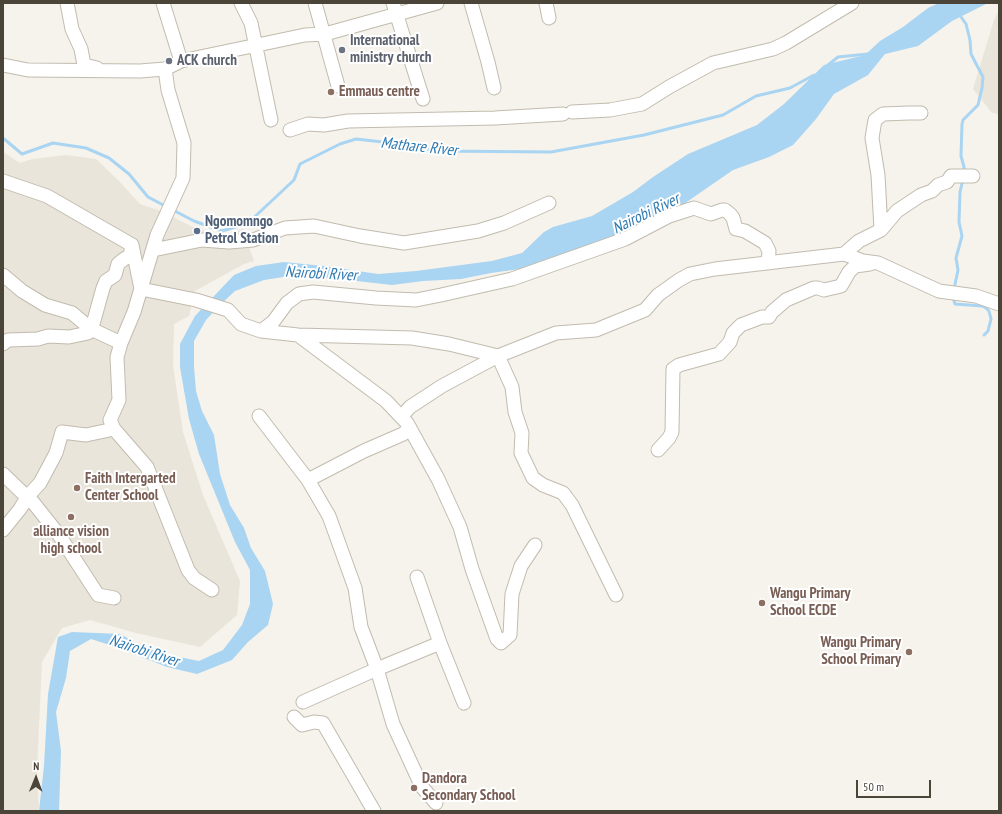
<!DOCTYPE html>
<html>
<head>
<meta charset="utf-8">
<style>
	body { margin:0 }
	#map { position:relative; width:1002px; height:814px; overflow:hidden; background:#f6f3ec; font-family:"PT Sans Narrow",sans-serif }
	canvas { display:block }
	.frame { position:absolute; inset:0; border:4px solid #4b4439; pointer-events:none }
	.north { position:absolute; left:16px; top:758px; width:40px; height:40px; -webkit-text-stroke:3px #fff; paint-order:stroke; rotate:1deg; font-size:11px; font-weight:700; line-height:16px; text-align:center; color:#4b4439 }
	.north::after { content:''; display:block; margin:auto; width:14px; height:18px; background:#4b4439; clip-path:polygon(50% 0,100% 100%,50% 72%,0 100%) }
	.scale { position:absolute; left:856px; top:780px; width:75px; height:18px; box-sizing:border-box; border:2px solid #4b4439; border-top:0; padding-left:5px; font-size:12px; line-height:14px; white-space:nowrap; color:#4b4439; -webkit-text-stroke:3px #fff; paint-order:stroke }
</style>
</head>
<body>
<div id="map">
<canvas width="1002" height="814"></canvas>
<div class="frame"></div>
<div class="north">N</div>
<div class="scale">50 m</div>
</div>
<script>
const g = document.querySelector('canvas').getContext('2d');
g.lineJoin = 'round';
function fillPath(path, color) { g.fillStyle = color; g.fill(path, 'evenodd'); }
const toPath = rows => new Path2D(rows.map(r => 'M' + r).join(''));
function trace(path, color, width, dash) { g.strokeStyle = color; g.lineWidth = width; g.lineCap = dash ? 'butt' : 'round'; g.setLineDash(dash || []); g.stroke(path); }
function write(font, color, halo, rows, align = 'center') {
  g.font = font + ' "PT Sans Narrow",sans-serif'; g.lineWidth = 4; g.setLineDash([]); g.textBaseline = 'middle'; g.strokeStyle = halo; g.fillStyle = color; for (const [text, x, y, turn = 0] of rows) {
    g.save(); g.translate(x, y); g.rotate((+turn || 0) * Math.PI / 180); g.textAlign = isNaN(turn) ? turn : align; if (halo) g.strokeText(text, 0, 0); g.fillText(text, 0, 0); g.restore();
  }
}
const residential = toPath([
	[999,10,999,115,991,112,973,89,994,20],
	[3,152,20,163,32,159,66,155,96,159,118,180,140,204,161,211,193,227,223,237,243,229,254,261,244,264,195,291,189,316,174,324,173,365,183,432,203,495,240,581,237,615,200,647,136,633,90,620,62,628,42,662,37,771,39,811,3,811]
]);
const water = toPath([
	[939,3,988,3,952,21,918,46,885,54,868,75,834,94,816,119,793,145,769,157,733,170,678,208,602,244,520,269,491,273,461,279,423,281,392,285,321,277,290,276,264,280,235,291,221,304,206,320,194,341,194,367,196,391,202,411,214,435,220,474,230,505,244,528,251,548,265,571,273,604,268,625,248,642,232,660,197,674,167,667,119,648,91,639,70,651,66,678,56,712,61,751,59,811,39,811,44,766,48,694,58,637,72,632,121,634,140,646,169,655,199,661,223,650,242,625,250,604,250,570,235,542,199,454,189,419,180,367,180,344,195,316,234,275,256,266,284,262,324,266,378,274,416,271,492,261,522,253,544,232,553,227,592,216,633,192,653,177,688,154,757,125,784,104,824,65,865,55,880,41,903,27,928,8]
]);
const stream = toPath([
	[959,14,966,24,970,40,971,54,983,77,982,88,978,105,963,120,962,124,961,156,964,167,964,173],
	[828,65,838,57,868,54],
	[3,138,22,154,53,143,86,148,109,158,129,174,148,197,167,207],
	[171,209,194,221,222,231,248,223,294,180,300,164,340,144,356,139,400,144,436,151,551,152,644,135,723,115,756,96,790,88,814,75],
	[954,289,958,270,956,258,962,236,959,222,960,192,963,179],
	[953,297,955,304,982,306,986,308,989,311,991,319,988,331,984,335]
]);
const minor = toPath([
	[67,3,72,29,81,49,84,65,97,68],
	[241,3,251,23,271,120],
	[315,3,338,86],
	[393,3,423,99],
	[471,3,488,62,494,88],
	[546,3,549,18],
	[181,61,305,35,325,34,437,3],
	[3,65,28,70,140,71,165,69,181,61,163,3],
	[572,112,610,110,642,104,669,87,713,63,773,49,786,43,852,3],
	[290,130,308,124,324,125,348,121,495,118,563,114],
	[3,181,47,196,132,245],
	[881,230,878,175,872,138,875,120,883,114,909,113,921,113],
	[153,250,202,240,229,242,253,240,285,228,314,226,360,236,404,243,478,231,504,223,549,203],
	[844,254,859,241,881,230,897,211,921,195,932,191,938,185,947,182,951,176,973,176],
	[3,275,22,291,45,305,72,313,91,329,121,343],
	[261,331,273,322,287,303,299,294,313,292,376,298,416,300,441,295,512,279,625,239,669,216,694,208,711,214,722,210,725,210,730,214,733,218,736,229,745,231,765,243,769,251,768,263],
	[298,335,386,401,407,423,438,479,460,527,472,569,497,639,501,643,510,635,512,594,521,566,535,545],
	[3,344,8,340,38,339,48,336,69,337,88,333,93,324,103,288,106,281,115,275,118,264,124,259,130,256,132,245,141,289,196,300,228,310,241,324,261,331,298,335,412,338,449,344,498,356,556,333,596,330,645,310,658,295,679,280,690,274,715,269,844,254,863,261,878,263,939,291,976,296,999,304],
	[259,416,308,480,329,516,355,588,361,627,377,669,393,724,422,787,436,803],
	[401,417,410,407,442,386,498,356,512,387,515,412,522,433,521,453,533,478,543,485,563,493,572,505,616,595],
	[114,429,147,467,188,570,194,578,212,590],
	[658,450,669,438,672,432,673,369,679,365,719,354,730,342,733,333,741,325,762,317,769,317,772,312,786,300,814,288,818,288,824,290,841,286,849,272,855,266,870,264],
	[3,474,33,503,28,496,59,535,98,595,114,598],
	[308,480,364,451,403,434,410,428],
	[3,530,20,509,28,496,40,483,56,453,62,432,86,435,114,429,110,420,119,400,117,357,121,343,134,312,157,235,183,178,184,143,168,90,165,69],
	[417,577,440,643,464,703],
	[303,702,377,669,440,643],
	[294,717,302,725,314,722,323,723,374,811]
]);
const markers = [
	[342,50,4,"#6b7280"],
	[169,61,4,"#6b7280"],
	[331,92,4,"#8d6e63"],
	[197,231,4,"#5c6f8a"],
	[77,488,4,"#8d6e63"],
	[71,517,4,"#8d6e63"],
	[762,603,4,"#8d6e63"],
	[909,652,4,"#8d6e63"],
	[414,788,4,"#8d6e63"]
];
const worshipNames = [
	["International",350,41],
	["ministry church",350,58],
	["ACK church",177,61]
];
const educationNames = [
	["Emmaus centre",339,92],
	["Faith Intergarted",85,479],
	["Center School",85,496],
	["alliance vision",71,532,"center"],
	["high school",71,549,"center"],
	["Wangu Primary",770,594],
	["School ECDE",770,611],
	["Wangu Primary",901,643,"right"],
	["School Primary",901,660,"right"],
	["Dandora",422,779],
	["Secondary School",422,796]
];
const serviceNames = [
	["Ngomomngo",205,222],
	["Petrol Station",205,239]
];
const waterNames = [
	["Mathare River",419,147,6],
	["Nairobi River",646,214,-26],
	["Nairobi River",321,274,3],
	["Nairobi River",144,651,18]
];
fillPath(residential, '#eae5da');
fillPath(water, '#a9d4f2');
trace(stream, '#a9d4f2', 3);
trace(minor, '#c2bbae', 15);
trace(minor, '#fff', 13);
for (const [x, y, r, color] of markers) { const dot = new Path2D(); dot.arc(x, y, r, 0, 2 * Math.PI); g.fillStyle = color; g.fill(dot); trace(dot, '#fff', 1.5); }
write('bold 15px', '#5b616d', '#fff', worshipNames, 'left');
write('bold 15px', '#785e54', '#fff', educationNames, 'left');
write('bold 15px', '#4e5e75', '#fff', serviceNames, 'left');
write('italic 16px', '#2e7ab2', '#fff', waterNames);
</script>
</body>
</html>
